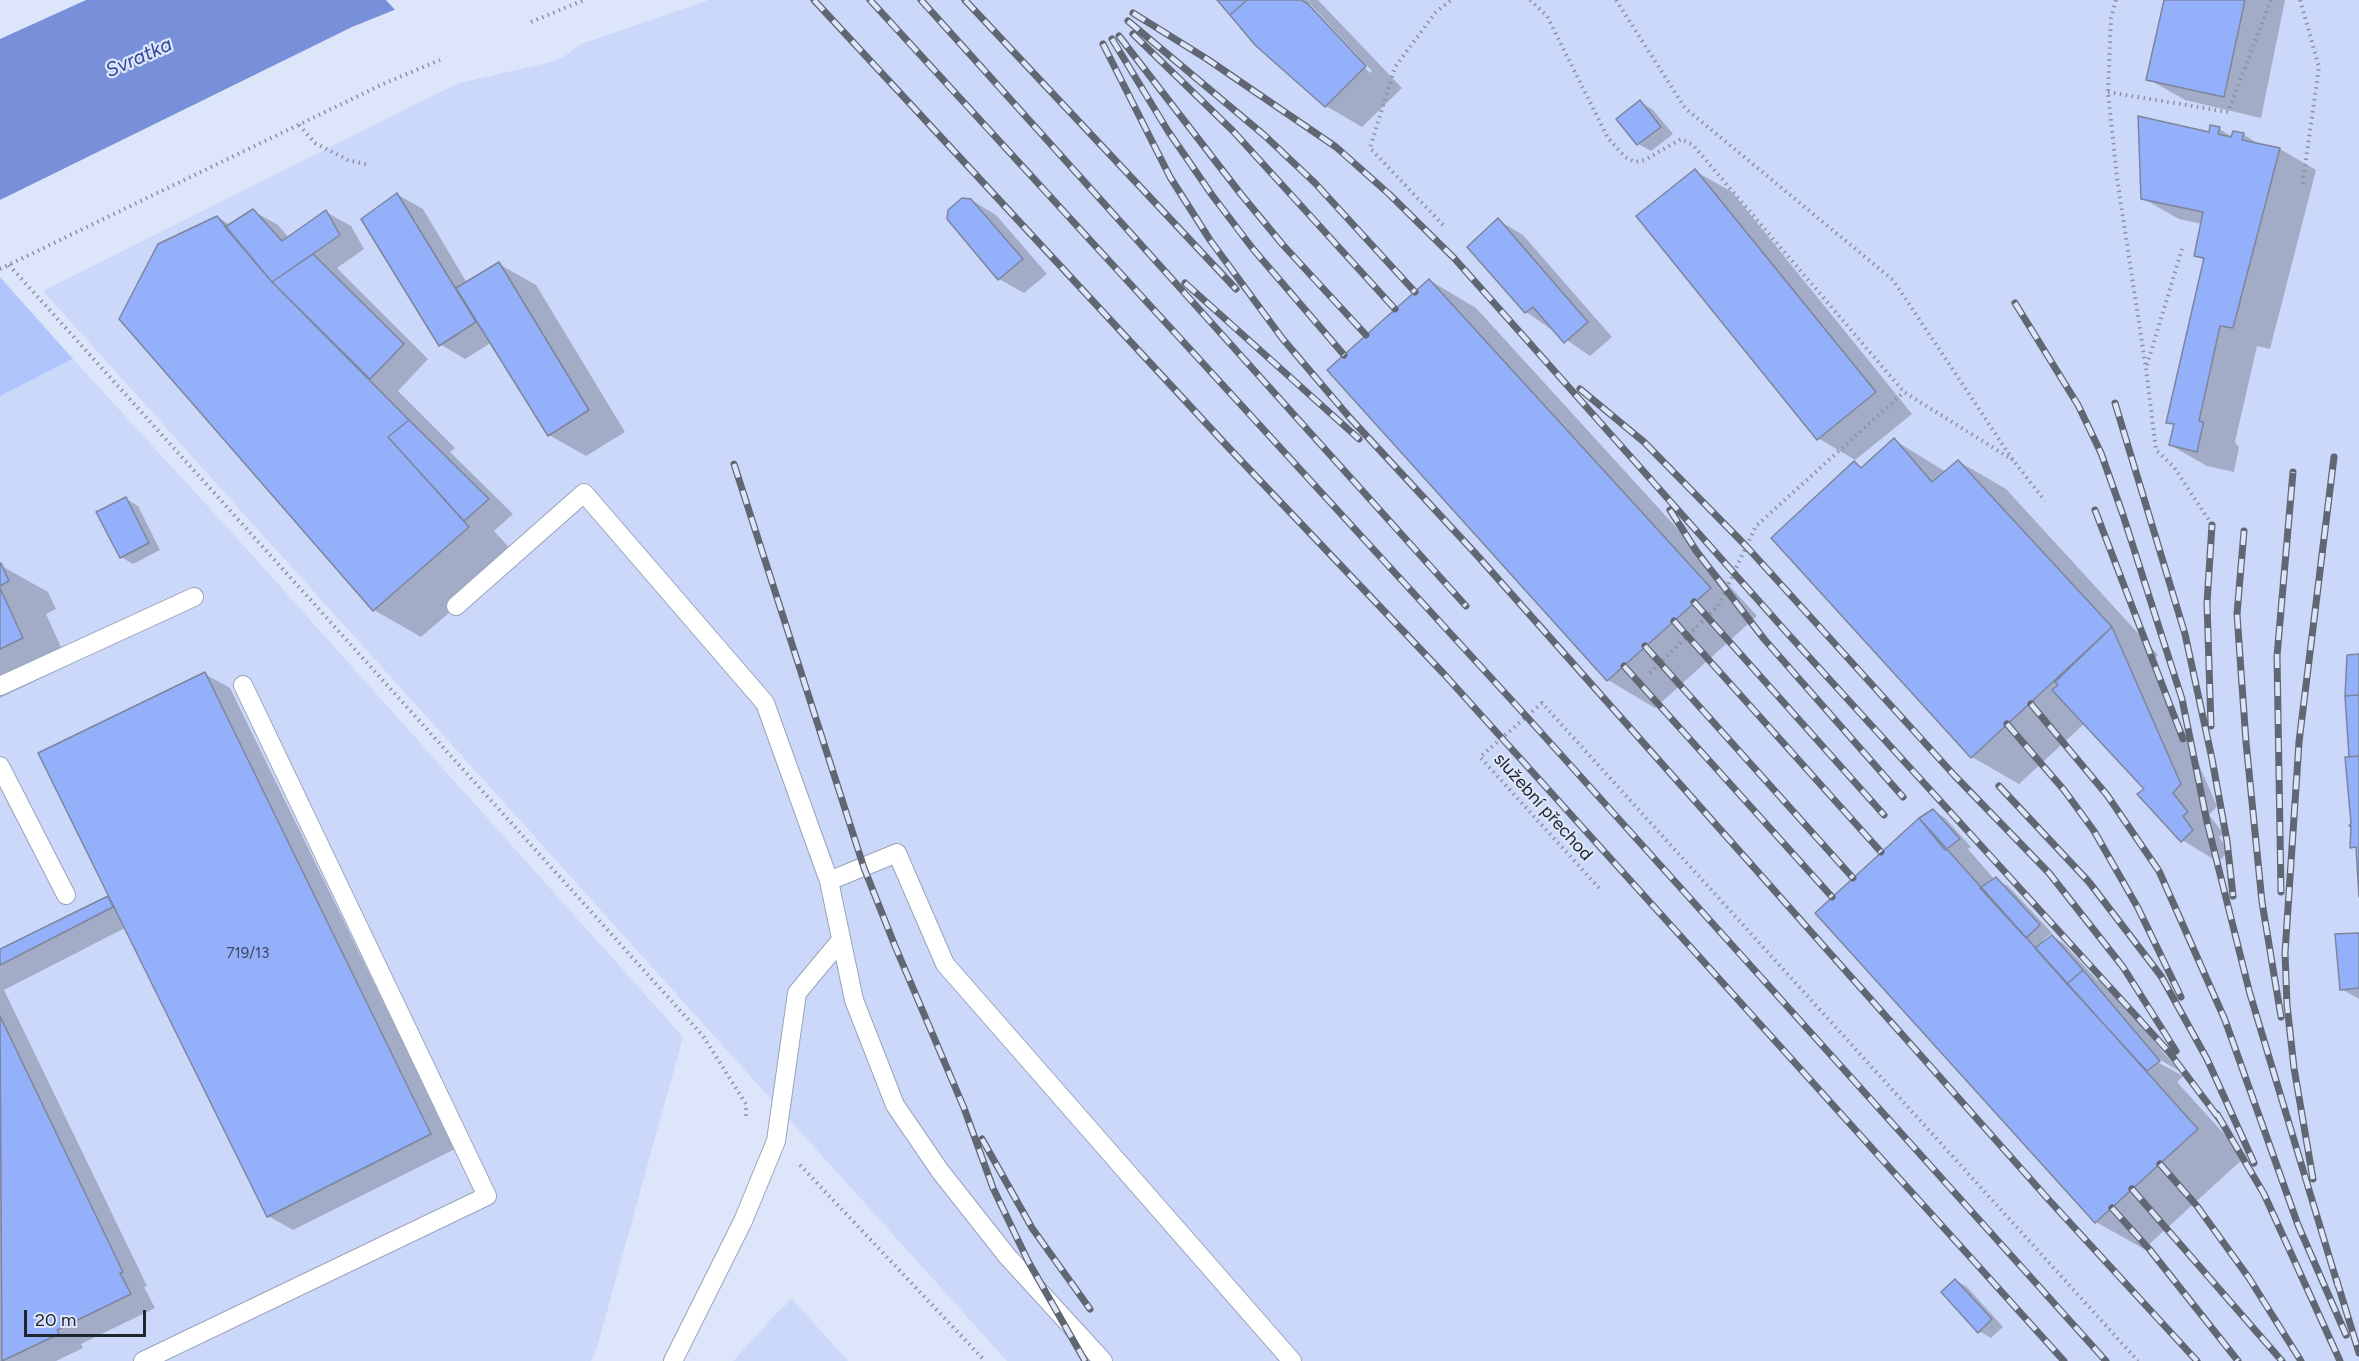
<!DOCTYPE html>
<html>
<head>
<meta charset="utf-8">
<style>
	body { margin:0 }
	#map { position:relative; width:2359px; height:1361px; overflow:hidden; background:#dde5fa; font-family:Figtree,sans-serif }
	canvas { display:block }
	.scale { position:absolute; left:24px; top:1310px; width:122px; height:27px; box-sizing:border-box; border:3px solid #21252e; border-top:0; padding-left:8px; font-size:18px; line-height:21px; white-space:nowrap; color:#21252e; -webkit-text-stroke:4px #dde5fa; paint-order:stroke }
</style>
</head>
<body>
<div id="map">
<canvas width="2359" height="1361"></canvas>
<div class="scale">20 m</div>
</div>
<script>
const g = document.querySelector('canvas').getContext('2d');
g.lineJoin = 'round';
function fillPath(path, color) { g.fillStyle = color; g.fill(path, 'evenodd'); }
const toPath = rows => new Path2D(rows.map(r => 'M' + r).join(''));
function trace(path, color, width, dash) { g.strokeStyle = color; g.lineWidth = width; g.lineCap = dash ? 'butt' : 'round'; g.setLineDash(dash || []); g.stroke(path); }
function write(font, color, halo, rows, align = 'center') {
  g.font = font + ' Figtree,sans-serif'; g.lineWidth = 4.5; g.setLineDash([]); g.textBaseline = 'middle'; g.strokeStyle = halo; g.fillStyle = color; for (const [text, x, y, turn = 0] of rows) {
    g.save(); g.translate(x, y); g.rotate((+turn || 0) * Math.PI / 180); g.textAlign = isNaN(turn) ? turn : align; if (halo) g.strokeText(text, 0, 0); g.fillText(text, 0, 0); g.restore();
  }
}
const built = toPath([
	[709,0,2359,0,2359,1361,1007,1361,43,291,430,97,460,83,547,63,565,56,581,44],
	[73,359,245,547,683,1037,597,1347,591,1361,0,1361,0,396],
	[792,1299,848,1361,733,1361,775,1315]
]);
const green = toPath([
	[0,277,73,359,0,396]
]);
const water = toPath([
	[86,0,419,0,352,27,0,200,0,39]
]);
const pier = toPath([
	[386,0,422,0,397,12]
]);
const shadow = toPath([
	[1219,0,1318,0,1402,88,1362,127,1326,106],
	[1304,2,1311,5,1372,71,1370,73],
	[2165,0,2285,0,2261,118,2185,100,2148,79],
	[1640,102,1652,109,1673,134,1651,151,1638,144,1618,119],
	[2219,129,2233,137,2243,134,2262,146,2280,149,2316,170,2270,349,2257,346,2235,442,2239,447,2234,472,2207,466,2170,445,2175,426,2168,422,2205,261,2195,255,2202,224,2179,219,2142,198,2210,134],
	[1695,171,1732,192,1912,414,1855,460,1818,438],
	[398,195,423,209,467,283,499,264,536,285,625,432,586,456,549,435,492,342,465,359,440,344],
	[971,200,996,215,1047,274,1024,293,999,279],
	[253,211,278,225,289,238,326,212,351,226,364,249,337,268,428,359,398,391,455,448,450,452,513,514,494,531,516,555,421,637,374,610,217,217,230,225],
	[1498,220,1523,235,1612,337,1590,356,1526,312],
	[1429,280,1476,308,1757,616,1655,708,1608,680],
	[1894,440,1946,472,1958,461,2006,489,2158,655,2153,660,2217,806,2209,815,2224,834,2219,837,2229,851,2218,862,2182,840,2146,789,2085,723,2019,784,1972,757,1854,463,1863,468],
	[126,499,138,506,160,550,133,564,121,557],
	[0,565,48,592,56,609,46,614,69,665,0,698],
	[205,674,230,688,455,1149,293,1230,268,1216,125,928,4,990,147,1286,144,1287,155,1308,81,1344,83,1348,56,1361,0,1361,0,951,110,896],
	[1933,811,1945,818,1971,847,1968,849,1995,880,2008,886,2052,933,2043,940,2045,942,2052,936,2064,944,2096,979,2109,986,2179,1071,2159,1059,2159,1063,2183,1076,2177,1082,2245,1157,2144,1249,2096,1222,1818,913],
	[2359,934,2359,999,2341,989],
	[1955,1280,1967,1287,2003,1327,1991,1338,1979,1331]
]);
const building = toPath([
	[1217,0,1247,0,1230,15,1217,0],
	[1247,0,1301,0,1308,4,1366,66,1325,107,1255,45,1230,15,1247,0],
	[2164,0,2245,0,2224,97,2146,80,2164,0],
	[1640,100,1661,127,1637,145,1616,119,1640,100],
	[2138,116,2209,132,2210,125,2220,127,2218,134,2231,137,2233,131,2244,133,2242,140,2280,148,2233,328,2220,326,2199,421,2203,422,2203,425,2197,452,2169,445,2174,424,2166,423,2204,258,2194,256,2203,212,2141,199,2138,116],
	[1695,169,1876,392,1817,440,1636,216,1695,169],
	[397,193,476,322,439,346,361,219,397,193],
	[962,198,971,199,1023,259,998,280,947,219,948,210,962,198],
	[253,209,282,241,326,210,340,235,272,282,225,227,253,209],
	[217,216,272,282,409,420,388,437,469,527,373,611,119,319,158,244,217,216],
	[1498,218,1588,322,1564,343,1533,307,1525,313,1467,247,1498,218],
	[313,254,404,344,370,379,272,282,313,254],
	[499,262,589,410,548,436,456,288,499,262],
	[1429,279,1711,588,1607,681,1327,370,1429,279],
	[409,420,489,499,464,521,388,437,409,420],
	[1894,438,1932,482,1958,460,2112,627,1971,758,1771,538,1854,461,1861,468,1894,438],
	[126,497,149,543,120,558,96,512,126,497],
	[1,563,9,581,0,586,0,564,1,563],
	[0,588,23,638,0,649,0,588],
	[2112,627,2181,784,2173,793,2188,812,2183,816,2193,830,2181,842,2137,794,2144,789,2052,690,2058,685,2055,682,2112,627],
	[2359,654,2359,695,2345,696,2347,655,2359,654],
	[205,672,431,1134,267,1217,38,753,205,672],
	[2359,695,2359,756,2349,757,2345,696,2359,695],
	[2359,756,2359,897,2356,847,2350,848,2351,826,2349,826,2351,823,2345,757,2359,756],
	[1933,809,1960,839,1945,850,1919,818,1933,809],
	[1919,818,2198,1129,2095,1223,1815,913,1919,818],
	[1996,877,2040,925,2026,938,1980,888,1996,877],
	[108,896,113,907,0,965,0,949,108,896],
	[2359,933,2359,988,2340,990,2335,934,2359,933],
	[2052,935,2083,970,2067,984,2035,948,2052,935],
	[2083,970,2160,1061,2147,1071,2067,984,2083,970],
	[0,1016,123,1272,120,1273,131,1294,57,1330,59,1334,2,1361,0,1016],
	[1955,1279,1992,1319,1978,1333,1941,1292,1955,1279]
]);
const path = toPath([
	[1530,0,1547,16,1608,138,1625,157,1635,162,1645,160,1681,139,1693,145,1904,392,2013,460],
	[1616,0,1685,108,1893,280,2013,460,2045,501],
	[2116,0,2111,18,2108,92,2117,178,2146,369,2156,450,2174,467,2212,525],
	[2300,0,2319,67,2302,188],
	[531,22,584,0],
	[2108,92,2228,112,2271,0],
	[299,125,315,143,348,160,369,165],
	[1443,225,1370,148,1395,67,1435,13,1451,0],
	[9,265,703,1036,746,1104,746,1119],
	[0,269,383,84,440,60],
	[2147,365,2182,249],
	[1650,673,1718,606,1756,526,1904,392],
	[1599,888,1480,757,1542,703,2138,1361],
	[800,1165,985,1361]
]);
const service = toPath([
	[456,606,584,493,765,703,829,881],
	[0,686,194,597],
	[0,766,66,895],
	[143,1361,487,1196,243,685],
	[673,1361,743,1221,776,1141,797,993,841,940],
	[1103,1361,1007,1256,940,1171,895,1105,854,1000,829,881,897,853,945,964,1292,1361]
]);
const rail = toPath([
	[814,0,1228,447,1444,674,2064,1361],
	[870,0,1527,717,2106,1361],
	[921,0,1466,606],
	[965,0,1236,289],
	[1133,13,1207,59,1336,147,1389,194,1454,258,1789,635,2169,1052,2221,1121],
	[1128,21,1264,135,1315,183,1415,292],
	[1133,34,1233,131,1395,309],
	[1119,36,1240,193,1283,245,1366,335],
	[1112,39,1168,131,1212,195,1253,249,1344,355],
	[1103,44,1170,177,1210,240,1282,338,1350,418,1475,553,2048,1199,2197,1361],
	[1185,283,1359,439],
	[2015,303,2078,405,2101,453,2123,515,2182,699,2207,822,2250,994,2338,1286],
	[1580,389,1644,442,1746,546,1954,775,2049,873,2123,967,2176,1051],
	[2115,403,2185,634,2212,759,2227,841,2233,896],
	[734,464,864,868,895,946,964,1108,993,1188,1028,1261,1085,1361],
	[1670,510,1697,552,1764,639,1903,797],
	[2095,510,2183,739],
	[2244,531,2237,614,2246,742,2262,902,2281,1017],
	[1694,602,1884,815],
	[1674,621,1881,852],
	[1645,646,1853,878],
	[1624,666,1832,897],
	[2031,704,2107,795,2159,871,2225,1020,2298,1225,2346,1335],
	[2007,724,2064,790,2094,831,2138,908,2181,997],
	[2211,726,2207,603,2212,525],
	[1999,786,2089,882,2161,976,2207,1059,2254,1163],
	[2281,892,2277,656,2293,472],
	[2217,1114,2264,1194,2340,1361],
	[982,1139,1032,1228,1090,1309],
	[2160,1164,2197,1206,2249,1278,2301,1361],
	[2313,1179,2294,1068,2287,1005,2285,953,2299,742,2334,457],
	[2132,1189,2282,1361],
	[2112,1208,2150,1250,2238,1361],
	[2336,1278,2359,1353]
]);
const numberNames = [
	["719/13",248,954]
];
const streetNames = [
	["služební přechod",1543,807,48]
];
const waterNames = [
	["Svratka",139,58,-24]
];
fillPath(built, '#cbd8f9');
fillPath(green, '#b1c5fd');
fillPath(water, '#7790d9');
fillPath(pier, '#dde5fa');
fillPath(shadow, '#0003');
fillPath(building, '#95b0fb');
trace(building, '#7c859c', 1.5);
trace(service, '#99a3bb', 20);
trace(path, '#8b91a1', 4, [1.5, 4.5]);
trace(service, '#fff', 18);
trace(rail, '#616673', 7);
trace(rail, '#dde5fa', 4.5, [14]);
write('15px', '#3e4861', null, numberNames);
write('18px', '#21252e', '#dde5fa', streetNames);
write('italic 20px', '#31489e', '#dde5fa', waterNames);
</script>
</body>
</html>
